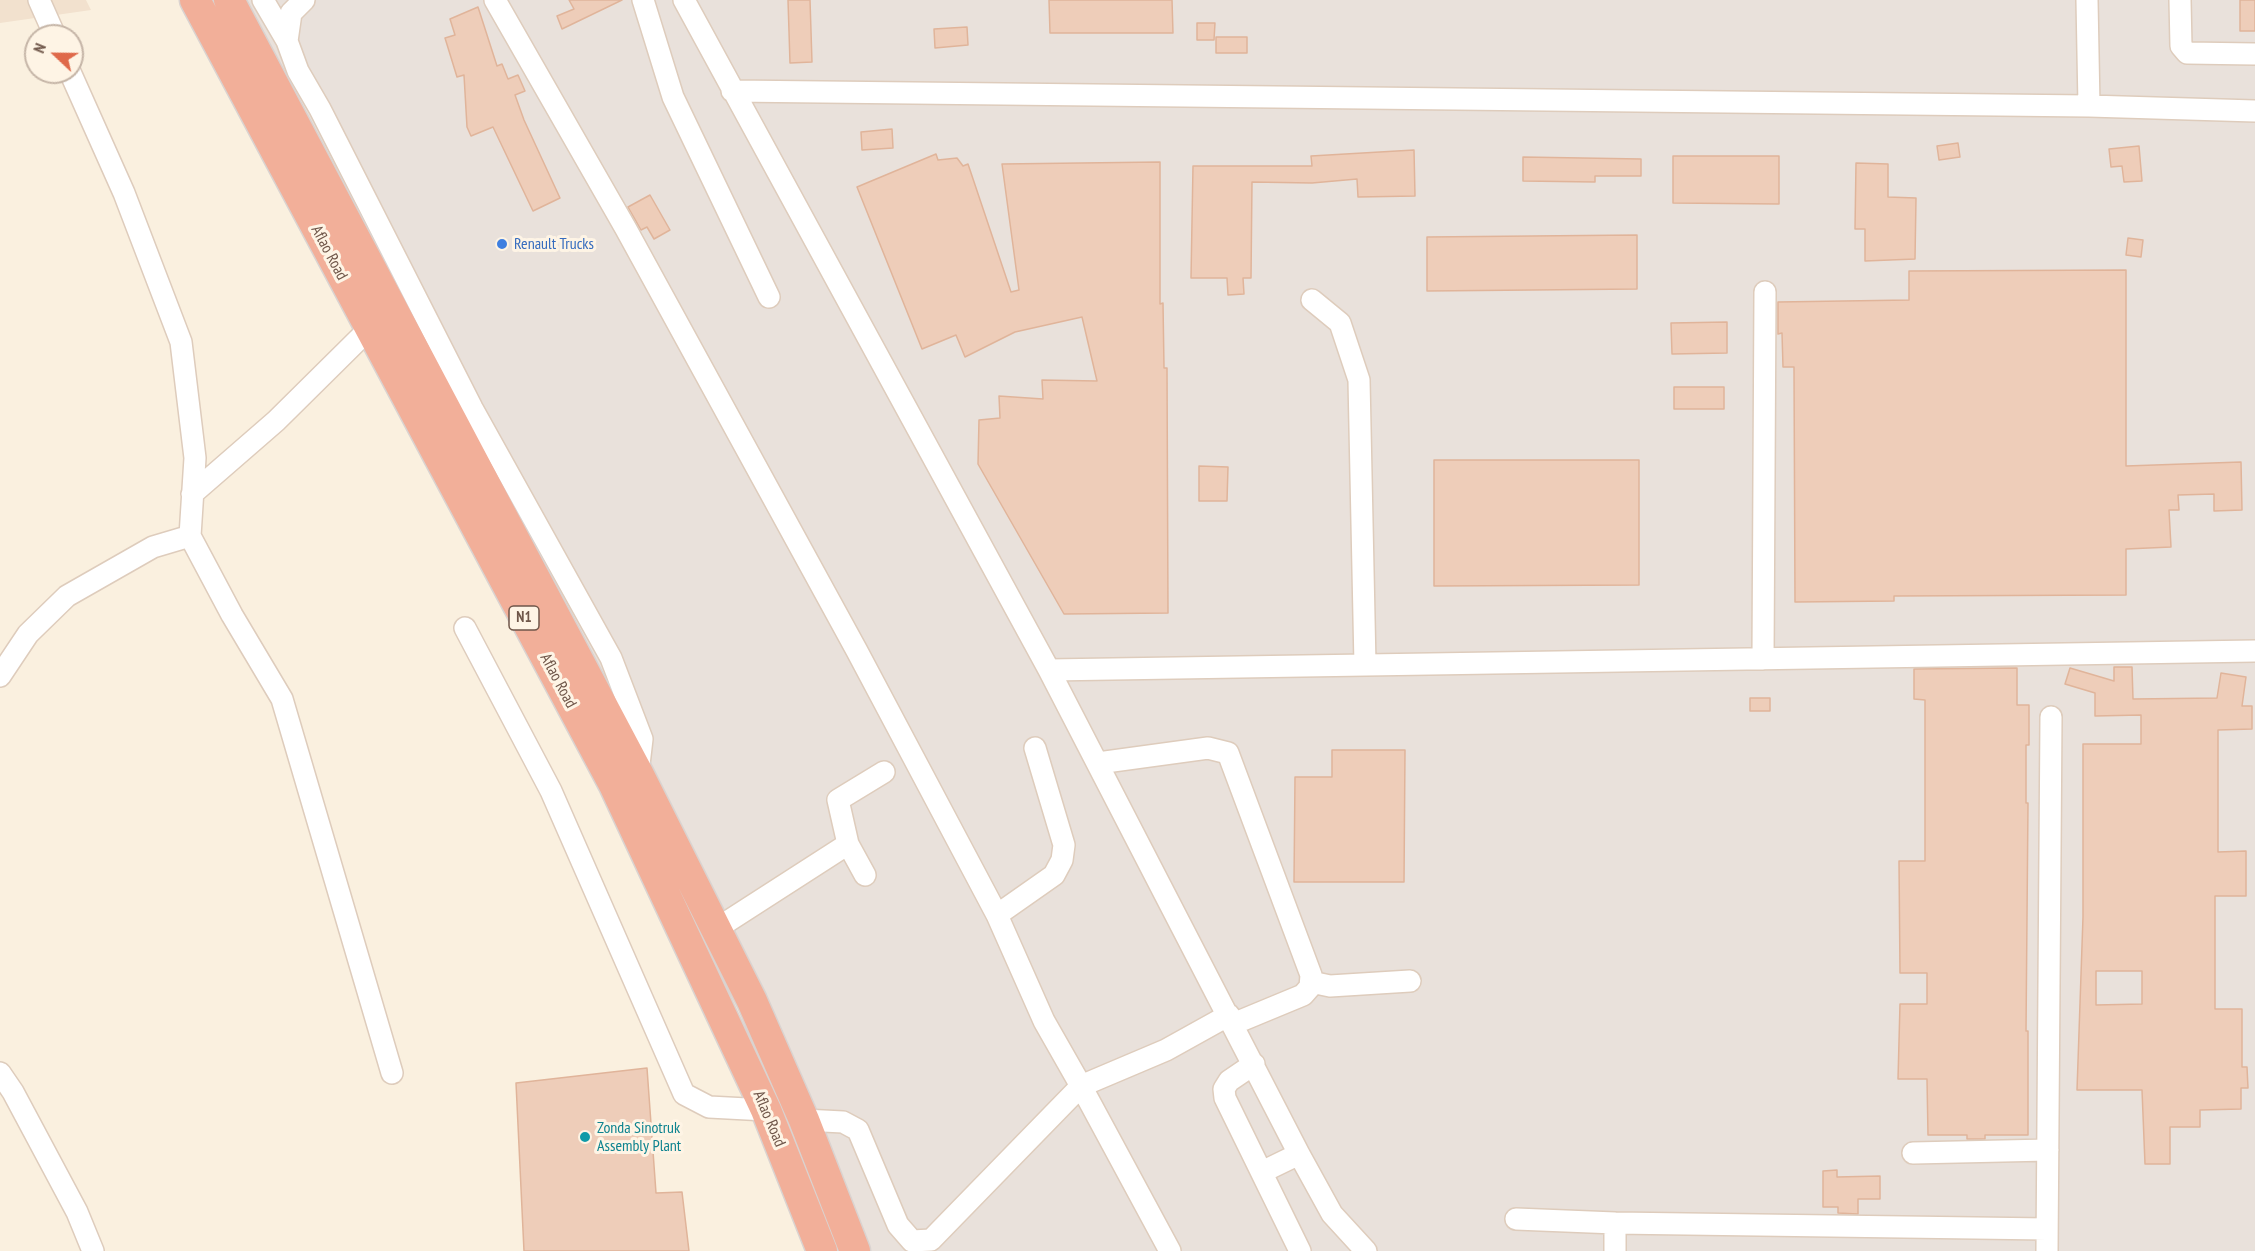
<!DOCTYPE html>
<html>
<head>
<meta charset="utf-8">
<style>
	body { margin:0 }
	#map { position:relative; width:2255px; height:1251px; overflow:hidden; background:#faf0df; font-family:"PT Sans Narrow",sans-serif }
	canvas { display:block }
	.north { position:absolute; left:24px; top:24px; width:60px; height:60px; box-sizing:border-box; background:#fef4e5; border:2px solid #c5b5a7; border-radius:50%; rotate:292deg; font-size:16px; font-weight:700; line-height:24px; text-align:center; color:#6f5649 }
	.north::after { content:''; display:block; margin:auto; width:21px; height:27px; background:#df694a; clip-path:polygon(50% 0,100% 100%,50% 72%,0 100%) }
</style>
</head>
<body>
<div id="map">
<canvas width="2255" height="1251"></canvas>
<div class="north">N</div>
</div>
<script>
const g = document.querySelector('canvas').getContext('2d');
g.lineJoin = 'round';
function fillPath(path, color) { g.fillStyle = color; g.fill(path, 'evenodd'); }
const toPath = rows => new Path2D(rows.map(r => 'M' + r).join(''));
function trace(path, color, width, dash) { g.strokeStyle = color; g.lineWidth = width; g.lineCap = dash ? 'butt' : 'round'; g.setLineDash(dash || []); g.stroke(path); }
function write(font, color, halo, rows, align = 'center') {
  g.font = font + ' "PT Sans Narrow",sans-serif'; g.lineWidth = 6; g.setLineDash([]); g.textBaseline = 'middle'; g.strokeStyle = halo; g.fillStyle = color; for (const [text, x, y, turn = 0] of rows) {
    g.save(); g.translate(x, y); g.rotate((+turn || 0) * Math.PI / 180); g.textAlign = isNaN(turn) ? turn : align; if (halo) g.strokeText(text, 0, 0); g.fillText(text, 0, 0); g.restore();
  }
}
const residential = toPath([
	[0,0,86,0,91,10,0,23]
]);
const industrial = toPath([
	[244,0,2255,0,2255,1251,870,1251,836,1168,661,786,315,129]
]);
const building = toPath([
	[569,0,622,0,562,29,557,16,574,9,569,0],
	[788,0,810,0,812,62,790,63,788,0],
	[1049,0,1172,0,1173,33,1050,33,1049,0],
	[2240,0,2255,0,2255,31,2240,31,2240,0],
	[478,7,497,66,502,64,508,79,518,75,525,91,515,95,524,120,560,198,533,211,493,127,471,136,467,127,464,75,457,77,445,38,455,35,450,19,478,7],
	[1197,23,1215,23,1214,40,1197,40,1197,23],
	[967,27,968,45,935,48,934,29,967,27],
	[1216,37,1247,37,1247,53,1216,53,1216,37],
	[892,129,893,148,862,150,861,132,892,129],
	[1958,143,1960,157,1939,160,1937,146,1958,143],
	[2139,146,2142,181,2124,182,2122,166,2111,167,2109,149,2139,146],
	[1414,150,1415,196,1358,197,1357,179,1312,183,1252,182,1251,278,1243,278,1244,294,1228,295,1227,278,1191,278,1193,166,1312,166,1311,156,1414,150],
	[936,154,938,160,957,158,963,166,968,164,1011,292,1019,290,1002,164,1160,162,1160,304,1163,303,1164,368,1167,368,1168,613,1064,614,978,464,979,420,1000,418,999,396,1043,399,1042,380,1097,381,1082,317,1015,332,965,357,956,335,922,349,857,187,936,154],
	[1673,156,1779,156,1779,204,1673,203,1673,156],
	[1523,157,1641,159,1641,176,1595,176,1595,182,1523,181,1523,157],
	[1856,163,1888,164,1888,197,1916,198,1915,259,1865,261,1865,229,1855,229,1856,163],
	[650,195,670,230,654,239,647,227,641,230,628,207,650,195],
	[1637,235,1637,289,1427,291,1427,237,1637,235],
	[2128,238,2143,240,2141,257,2126,255,2128,238],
	[2126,270,2126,466,2241,462,2242,510,2214,511,2214,494,2178,495,2179,510,2169,510,2171,547,2126,549,2126,595,1894,596,1894,601,1795,602,1794,367,1783,367,1782,333,1778,334,1778,302,1909,300,1909,271,2126,270],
	[1727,322,1727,353,1672,354,1671,323,1727,322],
	[1674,387,1724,387,1724,409,1674,409,1674,387],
	[1434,460,1639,460,1639,585,1434,586,1434,460],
	[1199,466,1228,467,1227,501,1199,501,1199,466],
	[2114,667,2132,667,2133,699,2217,698,2221,673,2246,677,2242,706,2252,706,2252,729,2218,730,2218,852,2246,851,2246,896,2215,896,2215,1009,2242,1009,2242,1067,2247,1067,2248,1088,2241,1088,2241,1109,2200,1110,2200,1127,2170,1127,2170,1164,2145,1164,2142,1090,2077,1090,2083,917,2083,744,2141,744,2141,715,2095,716,2095,693,2065,684,2070,668,2114,681,2114,667],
	[2096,971,2142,971,2142,1004,2096,1005,2096,971],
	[2017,668,2017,705,2029,705,2029,745,2026,745,2026,803,2028,803,2026,1031,2028,1031,2028,1135,1985,1135,1985,1139,1967,1139,1967,1135,1928,1135,1927,1079,1898,1079,1900,1004,1927,1004,1927,973,1900,973,1899,861,1925,861,1925,700,1914,699,1914,669,2017,668],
	[1750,698,1770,698,1770,711,1750,711,1750,698],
	[1332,750,1405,750,1404,882,1294,882,1295,777,1332,777,1332,750],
	[647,1068,656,1193,682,1192,689,1251,524,1251,516,1083,647,1068],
	[1837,1170,1837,1177,1880,1176,1880,1199,1858,1199,1858,1214,1838,1213,1838,1207,1823,1207,1823,1171,1837,1170]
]);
const minor = toPath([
	[39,0,55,36],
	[263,0,287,41],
	[304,0,291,13,287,41,298,71,320,109,472,408,611,658,642,739,638,773],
	[495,0,626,229,857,651,997,915,1044,1021,1081,1086,1166,1050,1229,1015],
	[643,0,673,97,769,297],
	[684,0,1049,670,1299,1154,1332,1214,1366,1251],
	[2087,0,2089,106],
	[2180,0,2181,46,2187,53,2255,54],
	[70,72,124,193,181,342,195,458,190,536],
	[732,91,2089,106,2255,111],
	[1312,300,1340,323,1359,380,1365,665],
	[192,494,276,421,369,329],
	[465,628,551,791,684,1094,709,1107,766,1110],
	[1763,659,1765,292],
	[1049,670,2255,651],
	[0,676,28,634,67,596,153,547,190,536,232,615,282,699,392,1073],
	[1098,763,1208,748,1228,753,1311,975,1310,987,1303,995,1233,1024],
	[848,844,865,875],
	[997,915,1054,875,1062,860,1064,845,1035,748],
	[716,929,848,844,838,800,884,772],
	[1311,982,1330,986,1410,981],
	[1254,1064,1229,1081,1224,1089,1225,1098,1300,1251],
	[0,1073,13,1092,77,1212,93,1251],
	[804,1120,843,1122,858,1130,898,1225,912,1241,931,1240,1081,1086,1170,1251],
	[1913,1153,2048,1150],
	[1262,1172,1299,1154],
	[1516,1219,1615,1223,1615,1251],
	[1615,1223,2047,1229],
	[2047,1251,2051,717]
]);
const highway = toPath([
	[195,0,614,785,766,1110,822,1251],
	[229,0,638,773,752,1001,804,1120,855,1251]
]);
const markers = [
	[502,244,6,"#3f7fe0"],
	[585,1137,6,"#0f9aa8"]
];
const shields = [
	[524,618,30]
];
const shieldNames = [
	["N1",524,618]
];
const shopNames = [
	["Renault Trucks",514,244]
];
const streetNames = [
	["Aflao Road",329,253,62],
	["Aflao Road",558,681,62],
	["Aflao Road",769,1119,67]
];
const cultureNames = [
	["Zonda Sinotruk",597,1128],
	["Assembly Plant",597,1146]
];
fillPath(residential, '#f2e1ce');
fillPath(industrial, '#e9e1db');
fillPath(building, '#eecdb9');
trace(building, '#e0b49a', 1.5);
trace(minor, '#deccbc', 24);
trace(highway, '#dad3d0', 33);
trace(minor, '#fff', 21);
trace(highway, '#f2af99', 30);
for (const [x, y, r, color] of markers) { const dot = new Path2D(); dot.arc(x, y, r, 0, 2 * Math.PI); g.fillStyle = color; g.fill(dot); trace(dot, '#fef4e5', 2); }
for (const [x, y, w] of shields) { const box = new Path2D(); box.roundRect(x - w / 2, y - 12, w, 24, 4.5); g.fillStyle = '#fef4e5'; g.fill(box); trace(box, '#6f5649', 1.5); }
write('bold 15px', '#6f5649', null, shieldNames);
write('16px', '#366cbe', '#fef4e5', shopNames, 'left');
write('16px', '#6f5649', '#fef4e5', streetNames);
write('16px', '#0d838f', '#fef4e5', cultureNames, 'left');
</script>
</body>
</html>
